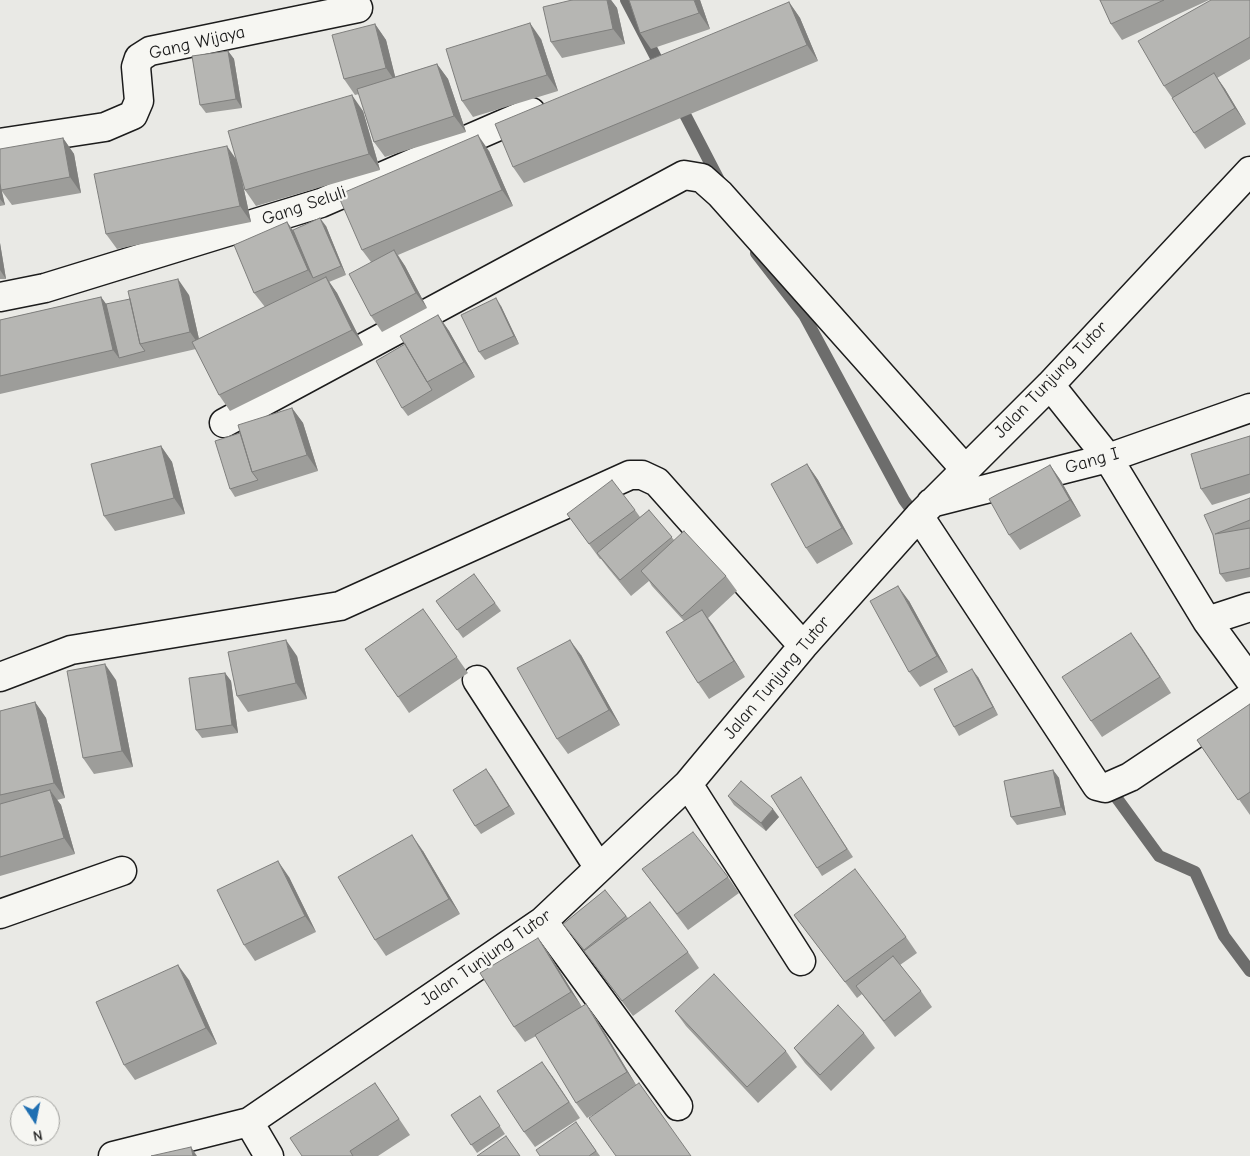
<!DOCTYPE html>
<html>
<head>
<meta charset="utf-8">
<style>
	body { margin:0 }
	#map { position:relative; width:1250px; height:1156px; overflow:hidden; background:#e9e9e5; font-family:"Comic Neue",sans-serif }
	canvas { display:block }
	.north { position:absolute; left:10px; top:1096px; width:50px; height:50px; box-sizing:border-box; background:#f6f6f2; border:1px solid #9f9f9c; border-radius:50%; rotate:169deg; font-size:14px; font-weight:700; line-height:20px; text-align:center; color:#1c1c1c }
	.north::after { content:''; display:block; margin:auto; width:18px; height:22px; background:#1f6fb2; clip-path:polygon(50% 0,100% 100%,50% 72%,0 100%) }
</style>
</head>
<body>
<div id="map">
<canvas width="1250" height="1156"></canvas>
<div class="north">N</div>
</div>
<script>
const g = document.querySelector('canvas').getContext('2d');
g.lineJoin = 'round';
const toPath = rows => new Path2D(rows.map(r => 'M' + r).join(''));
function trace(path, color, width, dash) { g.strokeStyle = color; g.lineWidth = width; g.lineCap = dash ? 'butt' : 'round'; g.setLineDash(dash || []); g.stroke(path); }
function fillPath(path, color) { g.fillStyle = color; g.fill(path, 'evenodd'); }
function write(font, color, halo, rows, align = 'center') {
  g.font = font + ' "Comic Neue",sans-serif'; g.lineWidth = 4.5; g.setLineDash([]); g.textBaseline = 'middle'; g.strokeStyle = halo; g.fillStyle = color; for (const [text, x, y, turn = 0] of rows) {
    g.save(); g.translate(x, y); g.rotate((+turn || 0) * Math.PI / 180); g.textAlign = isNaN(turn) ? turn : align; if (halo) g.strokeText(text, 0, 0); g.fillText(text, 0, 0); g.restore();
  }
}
const stream = toPath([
	[626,0,664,73],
	[678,101,721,184],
	[756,253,804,315,904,500,918,519],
	[1108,786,1159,856,1195,872,1224,936,1250,971]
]);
const minor = toPath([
	[0,143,105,127,133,115,139,101,136,67,139,58,150,51,358,8],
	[0,297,45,288,321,203,531,112],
	[1050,385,1108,458,1207,621,1250,680],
	[224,423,684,175,702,178,720,194,964,468],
	[931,503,1108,458,1250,408],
	[919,516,1097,786,1105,788,1130,777,1250,697],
	[1207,621,1250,607],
	[0,677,71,650,340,606,630,475,642,475,657,482,803,646],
	[477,680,599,868],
	[688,784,801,961],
	[0,914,122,871],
	[543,921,678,1106],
	[249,1122,543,921,688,784,803,646,919,516,1050,385,1250,171],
	[113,1156,249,1122,269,1156]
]);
const wall = toPath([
	[572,0,611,0,617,8,625,44,562,58,551,42],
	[700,0,710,29,651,49,640,33],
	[1100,0,1209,0,1122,40,1111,24],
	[1250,0,1250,59,1217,78,1225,89,1246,124,1205,149,1194,133,1173,99,1164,86],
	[789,2,800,18,818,61,524,183,513,167],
	[375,24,386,40,395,77,437,64,448,79,466,132,385,157,374,142,359,94,355,95,344,79],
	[541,39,558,91,473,117,462,101],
	[228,51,234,59,242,108,206,113,200,105],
	[363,111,380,170,256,206,245,190,242,181,251,222,117,249,106,234,236,158],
	[63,138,74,154,81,193,12,205,1,190,5,205,0,206,0,183],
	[489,151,513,206,398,255,405,266,427,308,382,332,371,316,371,262,362,250],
	[287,222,293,230,326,226,346,275,329,282,337,293,363,345,230,411,219,395,196,349,0,394,0,320,101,297,106,304,189,295,199,339,265,307,254,293],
	[0,243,6,279,0,279],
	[501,306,519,344,485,360,479,352],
	[438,315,449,331,475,377,408,416,402,408,405,344],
	[292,408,303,423,318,471,235,497,230,489,240,433],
	[1250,436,1250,493,1212,505,1201,489],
	[161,446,172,462,185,514,115,531,104,516],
	[807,464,818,480,853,544,817,564,806,548],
	[1050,465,1061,481,1081,516,1020,550,1009,535],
	[1250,498,1250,577,1226,582,1220,574,1213,535],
	[635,510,640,517,649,510,674,540,726,576,737,591,708,618,745,677,709,699,698,683,684,621,652,586,649,581,631,596,608,568,601,559,600,559,567,514],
	[474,574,501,611,463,638,436,601],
	[909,601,948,672,920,687,909,672],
	[423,609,468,673,409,713,365,649],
	[1131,633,1171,693,1102,737,1091,721],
	[581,655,620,725,568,754,557,739],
	[297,656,307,699,248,712,237,696],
	[225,673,231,681,238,733,202,738,196,730],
	[978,677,998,715,959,736,954,727],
	[116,680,133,767,94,774,83,758],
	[35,702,46,718,65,798,57,800,61,805,75,854,0,876,0,711],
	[1250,704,1250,815,1197,740],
	[486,769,515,814,481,834,475,826],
	[1053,770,1059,778,1066,815,1017,825,1011,817],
	[801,777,853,857,822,876,817,868],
	[728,796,779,817,766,831,734,805],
	[423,851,460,914,386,956,375,940],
	[642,869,728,877,739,893,688,930],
	[289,877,316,932,255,961,244,945],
	[605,890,628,918,688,952,699,968,633,1016,589,958,563,924],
	[794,915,906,937,917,953,900,965,921,991,932,1007,895,1037,862,994,857,998],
	[538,938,549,954,582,1007,586,1004,597,1020,636,1085,598,1112,587,1118,576,1103,536,1036,525,1042,514,1027],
	[189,980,217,1044,135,1080,124,1065],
	[675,1011,786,1051,797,1067,758,1103,686,1026],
	[864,1033,875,1048,831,1091,805,1063,794,1048],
	[542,1062,580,1118,535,1147,524,1132],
	[375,1083,410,1135,378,1156,302,1156],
	[480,1096,505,1134,477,1153,451,1115],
	[576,1122,600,1156,540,1156]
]);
const shadedWall = toPath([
	[607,0,611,0,617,8,625,44,613,29],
	[694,0,700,0,710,29,699,13],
	[789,2,800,18,818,61,807,45],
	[530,23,541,39,558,91,547,75],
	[375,24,386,40,397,84,386,68],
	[228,51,234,59,242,108,236,99],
	[437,64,448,79,466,132,454,116],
	[1214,73,1225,89,1246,124,1235,108],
	[352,95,363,111,380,170,369,154],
	[478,135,489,151,513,206,502,190],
	[63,138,74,154,81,193,70,177],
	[227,146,238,162,251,222,240,206],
	[0,183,5,205,0,199],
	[320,218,326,226,346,275,341,266],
	[287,222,298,238,313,278,308,270],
	[0,243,6,279,0,270],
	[394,250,405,266,427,308,416,293],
	[326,277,337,293,363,345,352,330],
	[178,279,189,295,201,348,190,332],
	[101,297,112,312,119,358,113,350],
	[496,298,501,306,519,344,514,336],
	[438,315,449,331,475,377,464,362],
	[292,408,303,423,318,471,307,455],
	[161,446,172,462,185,514,174,498],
	[807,464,818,480,853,544,842,528],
	[1050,465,1061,481,1081,516,1070,500],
	[898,586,909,601,948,672,937,656],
	[702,610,713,625,745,677,734,661],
	[1131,633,1142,648,1171,693,1160,677],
	[286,640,297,656,307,699,296,683],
	[570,640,581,655,620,725,609,710],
	[105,664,116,680,133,767,122,751],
	[972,669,978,677,998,715,993,707],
	[225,673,231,681,238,733,232,725],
	[35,702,46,718,65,798,54,783],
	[486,769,492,777,515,814,509,806],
	[1053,770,1059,778,1066,815,1061,807],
	[50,790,61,805,75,854,64,838],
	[773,809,779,817,766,831,761,823],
	[412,835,423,851,460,914,449,899],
	[278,861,289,877,316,932,305,916],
	[538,938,549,954,582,1007,571,992],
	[178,965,189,980,217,1044,206,1028],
	[586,1004,597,1020,638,1088,627,1072],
	[542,1062,553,1077,580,1118,569,1102],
	[191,1147,197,1156,193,1156]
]);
const building = toPath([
	[572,0,607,0,613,29,551,42,543,7,572,0],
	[629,0,694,0,699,13,640,33,629,0],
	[1100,0,1164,0,1111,24,1100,0],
	[1211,0,1250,0,1250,37,1164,86,1138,41,1211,0],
	[789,2,807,45,513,167,495,124,789,2],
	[530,23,547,75,462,101,446,49,530,23],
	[375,24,386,68,344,79,332,35,375,24],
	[228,51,236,99,200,105,192,56,228,51],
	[437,64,454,116,374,142,357,89,437,64],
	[1214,73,1235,108,1194,133,1172,98,1214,73],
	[352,95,369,154,245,190,228,131,352,95],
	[478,135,502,190,362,250,338,195,478,135],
	[63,138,70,177,1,190,0,183,0,149,63,138],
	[227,146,240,206,106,234,94,174,227,146],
	[320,218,341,266,313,278,293,230,320,218],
	[287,222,308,270,254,293,234,245,287,222],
	[394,250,416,293,371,316,349,274,394,250],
	[326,277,352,330,219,395,192,342,326,277],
	[178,279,190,332,140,344,128,291,178,279],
	[101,297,113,350,0,376,0,320,101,297],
	[496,298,514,336,479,352,461,315,496,298],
	[130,299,140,344,145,351,119,358,106,304,130,299],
	[438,315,464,362,427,382,400,336,438,315],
	[405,344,432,390,402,408,376,361,405,344],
	[292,408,307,455,252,472,238,425,292,408],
	[240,433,252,472,258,480,230,489,215,441,240,433],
	[1250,436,1250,474,1201,489,1191,454,1250,436],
	[161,446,174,498,104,516,91,464,161,446],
	[807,464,842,528,806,548,771,484,807,464],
	[1050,465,1070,500,1009,535,989,499,1050,465],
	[612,480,635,510,589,544,567,514,612,480],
	[1250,498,1250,520,1215,534,1250,528,1250,568,1220,574,1213,535,1204,515,1250,498],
	[649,510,672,537,620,580,597,553,649,510],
	[684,531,726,576,682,616,641,571,684,531],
	[474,574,495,603,457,630,436,601,474,574],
	[898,586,937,656,909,672,870,601,898,586],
	[423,609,457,657,398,697,365,649,423,609],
	[702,610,734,661,698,683,666,632,702,610],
	[1131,633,1160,677,1091,721,1062,677,1131,633],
	[286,640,296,683,237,696,228,652,286,640],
	[570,640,609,710,557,739,517,668,570,640],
	[105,664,122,751,83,758,67,671,105,664],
	[972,669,993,707,954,727,934,689,972,669],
	[225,673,232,725,196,730,189,678,225,673],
	[35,702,54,783,0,795,0,711,35,702],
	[1250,704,1250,792,1238,800,1197,740,1250,704],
	[486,769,509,806,475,826,453,790,486,769],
	[1053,770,1061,807,1011,817,1004,781,1053,770],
	[801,777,847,849,817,868,771,796,801,777],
	[741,781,773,809,761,823,728,796,741,781],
	[50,790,64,838,0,857,0,804,50,790],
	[693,832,728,877,677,914,642,869,693,832],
	[412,835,449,899,375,940,338,877,412,835],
	[278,861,305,916,244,945,217,890,278,861],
	[855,869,906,937,845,982,794,915,855,869],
	[605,890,626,916,584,950,563,924,605,890],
	[650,902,688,952,622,1001,584,951,650,902],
	[538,938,571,992,514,1027,480,973,538,938],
	[893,956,921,991,884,1021,856,986,893,956],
	[178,965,206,1028,124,1065,96,1002,178,965],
	[714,974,786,1051,747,1087,675,1011,714,974],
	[586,1004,627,1072,576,1103,535,1035,586,1004],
	[838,1005,864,1033,820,1075,794,1048,838,1005],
	[542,1062,569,1102,524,1132,497,1091,542,1062],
	[375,1083,399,1119,350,1151,353,1156,302,1156,290,1138,375,1083],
	[639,1083,691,1156,616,1156,589,1118,639,1083],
	[480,1096,500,1126,471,1145,451,1115,480,1096],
	[576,1122,596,1151,589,1156,540,1156,536,1150,576,1122],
	[506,1136,520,1156,477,1156,506,1136],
	[191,1147,193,1156,151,1156,191,1147]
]);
const streetNames = [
	["Gang Wijaya",197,43,-13],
	["Gang Seluli",304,206,-19],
	["Jalan Tunjung Tutor",1051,380,-46],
	["Gang I",1092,461,-16],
	["Jalan Tunjung Tutor",777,678,-50],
	["Jalan Tunjung Tutor",486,958,-35]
];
trace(stream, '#6d6d6c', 12);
trace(minor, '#1c1c1c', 31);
trace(minor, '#f6f6f2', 28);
fillPath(wall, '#9d9d9a');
fillPath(shadedWall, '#7f7f7d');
fillPath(building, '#b6b6b3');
trace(building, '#7f7f7d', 1);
write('18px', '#1c1c1c', '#f6f6f2', streetNames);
</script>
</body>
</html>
